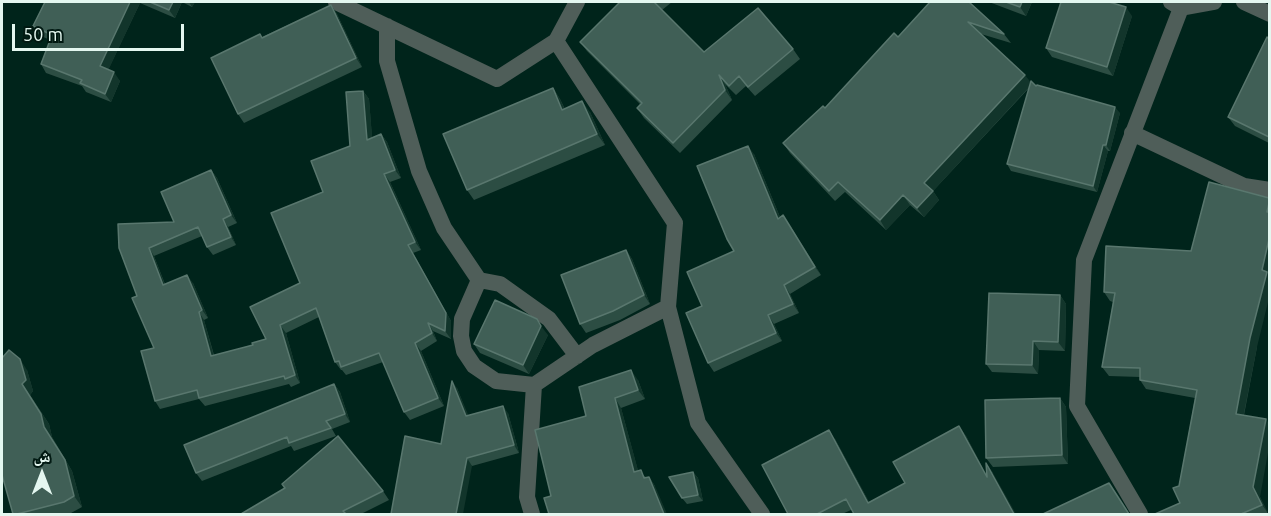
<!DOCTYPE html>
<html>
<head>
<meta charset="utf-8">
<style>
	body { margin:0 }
	#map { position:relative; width:1271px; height:516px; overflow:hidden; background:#00241b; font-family:Ubuntu,"Noto Naskh Arabic",sans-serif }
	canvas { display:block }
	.frame { position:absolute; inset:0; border:3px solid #e4f7f0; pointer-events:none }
	.north { position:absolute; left:12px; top:444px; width:60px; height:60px; -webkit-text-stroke:4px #011912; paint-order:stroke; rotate:0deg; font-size:16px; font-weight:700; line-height:24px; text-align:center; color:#e4f7f0 }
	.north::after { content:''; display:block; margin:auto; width:21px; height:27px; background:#e4f7f0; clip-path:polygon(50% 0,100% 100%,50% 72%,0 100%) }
	.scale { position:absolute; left:12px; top:24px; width:172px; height:27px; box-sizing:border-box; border:3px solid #e4f7f0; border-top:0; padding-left:8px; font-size:18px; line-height:21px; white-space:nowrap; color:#e4f7f0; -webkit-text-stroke:4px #011912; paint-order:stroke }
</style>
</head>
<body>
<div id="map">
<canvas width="1271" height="516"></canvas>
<div class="frame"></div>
<div class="north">ش</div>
<div class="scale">50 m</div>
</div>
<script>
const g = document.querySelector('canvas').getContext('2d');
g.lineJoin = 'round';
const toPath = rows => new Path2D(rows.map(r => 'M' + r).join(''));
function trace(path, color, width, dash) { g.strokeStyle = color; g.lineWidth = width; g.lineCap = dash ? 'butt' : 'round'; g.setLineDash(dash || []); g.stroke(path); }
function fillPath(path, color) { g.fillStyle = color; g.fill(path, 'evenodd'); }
const minor = toPath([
	[336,2,497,79,556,41,577,2],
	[1171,2,1181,8,1214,2],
	[1244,2,1270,14],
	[387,26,387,61,419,171,444,228,479,280,500,284,549,319,577,356],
	[1132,133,1244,186,1270,190],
	[479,280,462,319,461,336,464,351,474,366,496,381,534,385],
	[668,307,698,423,762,514],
	[532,514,527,497,534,385,593,345,668,307,675,223,556,41],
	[1140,514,1077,406,1084,260,1181,8]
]);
const wall = toPath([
	[45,2,195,2,192,7,182,2,175,18,140,3,108,70,120,81,111,102,86,92,82,86,46,73,41,64,50,40,39,35,33,26],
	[620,2,672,2,662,10,704,52,793,49,800,59,755,96,746,86,736,95,725,84,732,100,680,153,644,118,637,108,640,104,587,51,580,42],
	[930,2,1004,34,1011,43,981,34,1030,82,1036,86,1120,113,1110,151,1108,151,1097,192,1011,171,1007,164,1029,88,933,191,939,200,924,217,910,205,886,230,845,192,835,201,790,153,783,143,825,108,898,37],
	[989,2,1032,2,1026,16],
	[331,5,337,14,362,67,244,123,238,114,262,37],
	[1132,16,1113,76,1052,57,1046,48],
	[1269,39,1269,143,1235,126,1228,117],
	[553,88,560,99,565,109,590,112,605,145,474,200,467,190],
	[363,91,369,99,372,138,381,134,387,142,401,178,390,182,421,250,413,253,451,321,451,339,433,331,437,341,421,351,444,406,410,420,404,412,383,362,346,375,342,370,341,370,335,362,319,317,286,333,300,383,291,387,289,384,205,406,199,399,160,409,155,401,154,348,137,296,119,248,174,222,211,170,217,178,237,223,228,227,236,245,213,255,207,247,202,236,154,256,165,284,193,283,208,318,204,320,214,355,253,345,266,339,300,283,323,192,350,146],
	[754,154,780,217,783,215,789,224,821,275,790,294,799,313,774,324,782,341,714,372,708,363,702,306,734,251],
	[626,250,632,259,650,304,620,320,586,333,580,324],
	[1191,251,1257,347,1244,415,1260,497,1268,514,1155,514,1180,503,1179,486,1195,398,1146,389,1140,380,1140,377,1109,376,1102,367,1113,302,1110,301,1104,292],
	[1060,295,1066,304,1065,351,1039,350,1038,374,992,372,986,364],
	[548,335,529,374,480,353,474,344],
	[27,370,33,391,30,395,49,424,52,437,72,471,82,507,71,513,65,514,13,514],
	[638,380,645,399,621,408,638,471,647,478,649,477,655,486,551,496,586,416],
	[334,384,340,392,350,422,332,429,336,436,294,451,291,446,202,481,196,473],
	[457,388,468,416,508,413,519,453,472,466,441,444],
	[1060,398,1066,407,1068,464,993,467,986,458],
	[959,426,966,436,986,474,986,463,993,473,851,510,842,514,788,514,835,439,869,502,905,483],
	[693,472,698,478,703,501,687,504,682,498],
	[383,491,389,500,361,514,241,514]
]);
const shadedWall = toPath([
	[130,2,139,2,140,3,106,75,100,66],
	[173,2,182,2,175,18,169,10],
	[189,2,195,2,192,7],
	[1022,2,1032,2,1026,16,1020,7],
	[331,5,337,14,362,67,356,58],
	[1126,7,1132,16,1113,76,1107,67],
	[114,72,120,81,111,102,105,94],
	[719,75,725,84,732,100,725,90],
	[1025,75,1032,84,933,191,939,200,924,217,917,208,924,183],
	[553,88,560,99,570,121,562,110],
	[363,91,369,99,373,148,367,140],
	[582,101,590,112,605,145,597,134],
	[1115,107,1120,113,1110,151,1106,145],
	[381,134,387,142,401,178,395,170],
	[1103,145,1108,151,1097,192,1093,186],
	[748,146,754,154,784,227,778,219],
	[211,170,217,178,237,223,231,215],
	[384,174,390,182,421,250,415,242],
	[903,195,910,205,886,230,880,220],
	[783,215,789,224,821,275,815,267],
	[223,219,228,227,236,245,231,237],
	[1269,239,1269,298,1257,347,1242,423,1236,414,1262,270],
	[408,245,413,253,451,321,451,339,445,331],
	[149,248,154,256,168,293,163,285],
	[626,250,632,259,650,304,644,295],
	[187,275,193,283,208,318,202,310],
	[784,285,790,294,799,313,793,304],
	[1060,295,1066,304,1065,351,1058,342],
	[199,312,204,320,216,364,211,356],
	[768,315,774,324,782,341,776,333],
	[428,323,433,331,437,341,432,333],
	[280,325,286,333,300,383,295,375],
	[541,326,548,335,529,374,523,365],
	[1033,341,1039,350,1038,374,1032,365],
	[415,343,421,351,444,406,438,398],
	[20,359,27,370,33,391,30,395,49,424,52,437,72,471,82,507,74,496,44,427,22,384],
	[631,370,638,380,645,399,638,390],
	[452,381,457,388,472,424,466,416],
	[334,384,340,392,350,422,345,414],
	[615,398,621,408,641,481,634,472],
	[1060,398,1066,407,1068,464,1062,455],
	[503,406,508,413,519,453,514,445],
	[1266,419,1269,424,1269,447,1260,497,1269,514,1262,505,1253,487],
	[959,426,966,436,993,487,987,477],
	[829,430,835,439,875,513,868,503],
	[467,458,472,466,463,514,456,514],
	[986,463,993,473,1016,514,1014,514],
	[693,472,698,478,703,501,698,495],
	[649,477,655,486,667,514,664,514]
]);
const building = toPath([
	[45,2,130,2,100,66,114,72,105,94,80,83,82,80,41,64,52,35,33,26,45,2],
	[150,2,173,2,169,10,150,2],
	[620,2,654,2,704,52,758,8,793,49,748,87,739,76,729,86,719,75,725,90,673,143,637,108,642,103,580,42,620,2],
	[930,2,969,2,1004,34,968,22,1025,75,924,183,933,191,917,208,903,195,880,220,838,182,829,191,783,143,823,106,825,108,894,33,898,37,930,2],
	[1006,2,1022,2,1020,7,1006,2],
	[1061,2,1109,2,1126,7,1107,67,1046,48,1061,2],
	[331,5,356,58,238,114,211,58,260,34,262,38,331,5],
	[1267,37,1269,39,1269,137,1228,117,1267,37],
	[1031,81,1036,86,1037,85,1115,107,1106,145,1103,145,1093,186,1007,164,1031,81],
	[553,88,562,110,582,101,597,134,467,190,443,134,553,88],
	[363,91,367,140,381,134,395,170,384,174,415,242,408,245,446,313,445,331,428,323,432,333,415,343,438,398,404,412,379,353,341,367,339,361,335,362,316,308,280,325,295,375,285,379,284,376,199,398,197,390,155,401,141,351,154,348,132,298,137,296,119,248,118,224,174,222,161,192,211,170,231,215,223,219,231,237,207,247,198,227,149,248,163,285,187,275,202,310,199,312,211,356,253,345,252,343,266,339,250,307,300,283,271,213,323,192,311,161,350,146,346,92,363,91],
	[748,146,778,219,783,215,815,267,784,285,793,304,768,315,776,333,708,363,686,313,702,306,687,272,734,251,727,239,697,166,748,146],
	[1209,182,1269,198,1269,203,1267,212,1269,212,1269,239,1262,270,1267,272,1250,338,1236,414,1266,419,1253,487,1262,505,1241,514,1155,514,1180,503,1173,488,1179,486,1197,390,1140,380,1140,368,1102,367,1115,293,1104,292,1106,246,1191,251,1209,182],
	[626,250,644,295,613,311,580,324,561,275,626,250],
	[989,293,1060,295,1058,342,1033,341,1032,365,986,364,989,293],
	[495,300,537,319,541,326,523,365,474,344,495,300],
	[9,350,20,359,26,380,22,384,41,414,44,427,65,460,74,496,64,502,17,514,13,514,2,475,2,358,9,350],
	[631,370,638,390,615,398,634,472,641,470,644,478,649,477,664,514,549,514,544,498,551,496,535,430,586,416,579,387,631,370],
	[452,381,466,416,503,406,514,445,467,458,456,514,391,514,405,436,441,444,452,381],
	[334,384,345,414,326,421,331,428,289,443,287,437,196,473,184,445,334,384],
	[1060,398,1062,455,986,458,985,400,1060,398],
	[959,426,987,477,986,463,1014,514,854,514,846,499,817,514,788,514,762,465,829,430,868,503,905,483,893,462,959,426],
	[338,436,383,491,343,511,346,514,241,514,285,488,282,484,338,436],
	[693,472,698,495,682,498,669,477,693,472],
	[1109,483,1129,514,1043,514,1109,483]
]);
trace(minor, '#4f5e59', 16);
fillPath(wall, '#2c4d43');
fillPath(shadedWall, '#12352b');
fillPath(building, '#405f56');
trace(building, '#59776e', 1.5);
</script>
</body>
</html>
